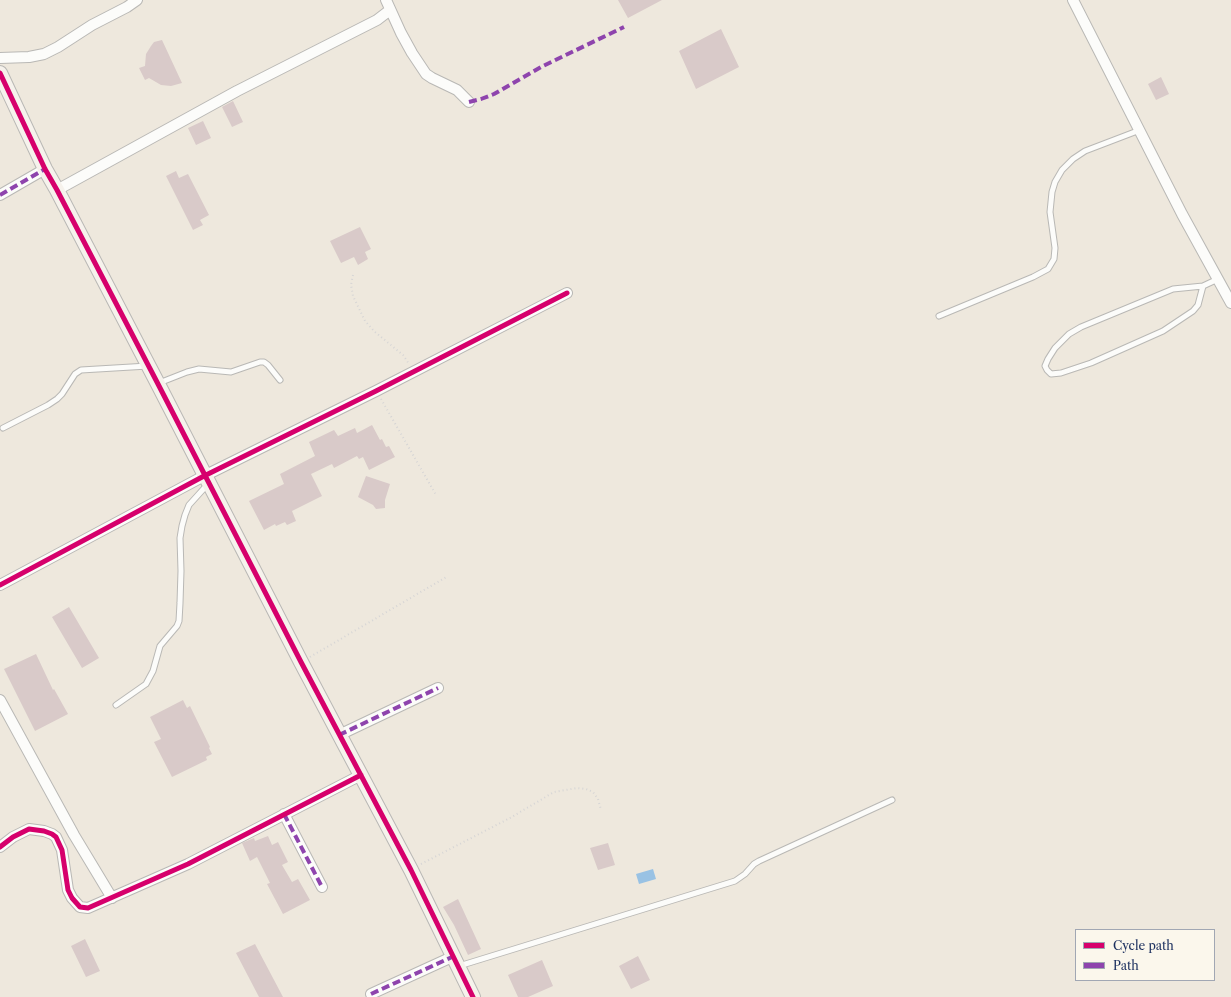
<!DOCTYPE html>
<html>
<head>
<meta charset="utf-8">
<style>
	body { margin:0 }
	#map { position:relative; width:1231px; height:997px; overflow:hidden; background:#eee8dd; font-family:"Libre Caslon Text",serif }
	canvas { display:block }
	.legend { position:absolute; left:1075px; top:929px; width:140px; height:52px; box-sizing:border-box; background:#fbf7ec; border:1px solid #a1a7b3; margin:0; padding:5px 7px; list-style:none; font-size:12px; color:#1b2f5e }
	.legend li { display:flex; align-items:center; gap:8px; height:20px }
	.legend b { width:20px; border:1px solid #a1a7b3 }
</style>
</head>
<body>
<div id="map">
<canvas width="1231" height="997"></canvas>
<ul class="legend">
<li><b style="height:5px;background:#d6006c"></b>Cycle path</li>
<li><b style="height:5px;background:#8e44ad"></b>Path</li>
</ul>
</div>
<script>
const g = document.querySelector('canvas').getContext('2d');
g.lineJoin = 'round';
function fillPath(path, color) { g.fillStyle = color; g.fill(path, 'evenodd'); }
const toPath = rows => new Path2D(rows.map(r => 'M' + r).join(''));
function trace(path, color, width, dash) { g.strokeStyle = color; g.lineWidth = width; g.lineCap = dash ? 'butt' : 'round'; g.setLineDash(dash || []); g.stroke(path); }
const water = toPath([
	[653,869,656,879,639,884,636,874]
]);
const building = toPath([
	[618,0,662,0,628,18],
	[721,29,739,67,696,89,679,51],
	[162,40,182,83,171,86,161,85,149,78,145,80,139,68,145,66,146,54,151,46,154,42],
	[1161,77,1169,94,1156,100,1148,84],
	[233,101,243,122,232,127,222,107],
	[203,121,211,138,196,145,188,128],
	[176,171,179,178,188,174,209,215,200,220,203,225,193,230,166,176],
	[360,227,371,249,365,252,368,259,358,265,354,257,341,263,330,241],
	[372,425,380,440,382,439,386,447,389,446,395,457,369,470,363,457,359,459,357,456,334,468,332,464,311,474,322,496,292,511,296,521,287,525,285,522,276,526,275,524,264,530,249,501,284,484,280,474,315,456,309,442,334,430,338,436,355,428,357,433],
	[366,476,390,484,385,500,385,508,376,509,373,505,358,497],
	[69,607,99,658,82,668,52,617],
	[36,654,53,690,54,689,68,714,35,731,4,669],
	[183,700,187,708,190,706,210,747,209,748,212,754,206,757,207,760,172,777,154,742,161,739,150,717],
	[268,836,272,845,278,842,288,862,282,865,292,882,298,879,310,900,283,914,267,884,270,883,257,857,250,861,242,843,254,838,255,841],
	[608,843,615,865,598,870,590,848],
	[458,899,481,949,468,955,454,925,443,907],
	[85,939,100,971,86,977,71,946],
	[255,944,283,997,259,997,236,953],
	[638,956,650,980,631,989,619,966],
	[542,960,553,986,528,997,518,997,508,975]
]);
const path = toPath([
	[353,275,351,285,353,296,365,321,375,332,403,355,409,364],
	[381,399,436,495],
	[310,657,448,576],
	[421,864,510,818,554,792,577,788,586,789,593,792,598,799,601,810]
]);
const lane = toPath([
	[1203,286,1198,305,1193,311,1163,331,1091,363,1061,373,1051,374,1047,370,1045,366,1048,359,1055,348,1069,334,1081,327,1173,289,1203,286,1218,279],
	[939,316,1033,277,1048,269,1054,259,1055,248,1050,212,1052,192,1055,182,1062,170,1073,159,1085,151,1140,130],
	[159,383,187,372,199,369,231,372,260,362,264,362,268,365,280,380],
	[3,428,48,405,57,399,62,394,75,374,81,370,148,366],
	[116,705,146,684,153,671,160,646,177,626,179,621,180,603,181,571,180,538,182,526,185,515,189,505,208,484],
	[459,966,735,881,745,874,754,864,759,861,892,800]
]);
const street = toPath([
	[386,0,401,33,412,53,426,74,432,78,457,90,469,102],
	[1073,0,1182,214,1231,303],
	[0,58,29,57,44,54,58,47,92,25,127,7,137,0],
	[57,190,237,91,377,20,390,10],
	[0,195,45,169],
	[0,585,204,476,376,391,567,293],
	[0,700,74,835,112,898],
	[339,735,438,688],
	[284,814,322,887],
	[0,847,13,837,29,829,44,831,52,834,56,837,62,850,68,890,72,898,80,907,88,908,188,864,361,775],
	[371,994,452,957]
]);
const secondary = toPath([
	[0,73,45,169,57,190,158,384,301,662,411,870,473,997]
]);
const quiet = toPath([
	[469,102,481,99,494,94,543,66,624,27],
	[0,195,45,169],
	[339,735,438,688],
	[284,814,322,887],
	[371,994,452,957]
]);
const cycleway = toPath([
	[0,73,45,169,57,190,158,384,301,662,411,870,473,997],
	[0,585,204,476,376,391,567,293],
	[0,847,13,837,29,829,44,831,52,834,56,837,62,850,68,890,72,898,80,907,88,908,188,864,361,775]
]);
fillPath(water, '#99c2e4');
fillPath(building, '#d9cac9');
trace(lane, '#b9b8b5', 7);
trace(street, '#b9b8b5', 12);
trace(secondary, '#b9b8b5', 16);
trace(path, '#d6d5d5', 2, [1, 3]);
trace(lane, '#fcfcfa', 5);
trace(street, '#fcfcfa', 10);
trace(secondary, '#f6f2ec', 14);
trace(quiet, '#8e44ad', 4, [8, 4]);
trace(cycleway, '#d6006c', 5);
</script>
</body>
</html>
